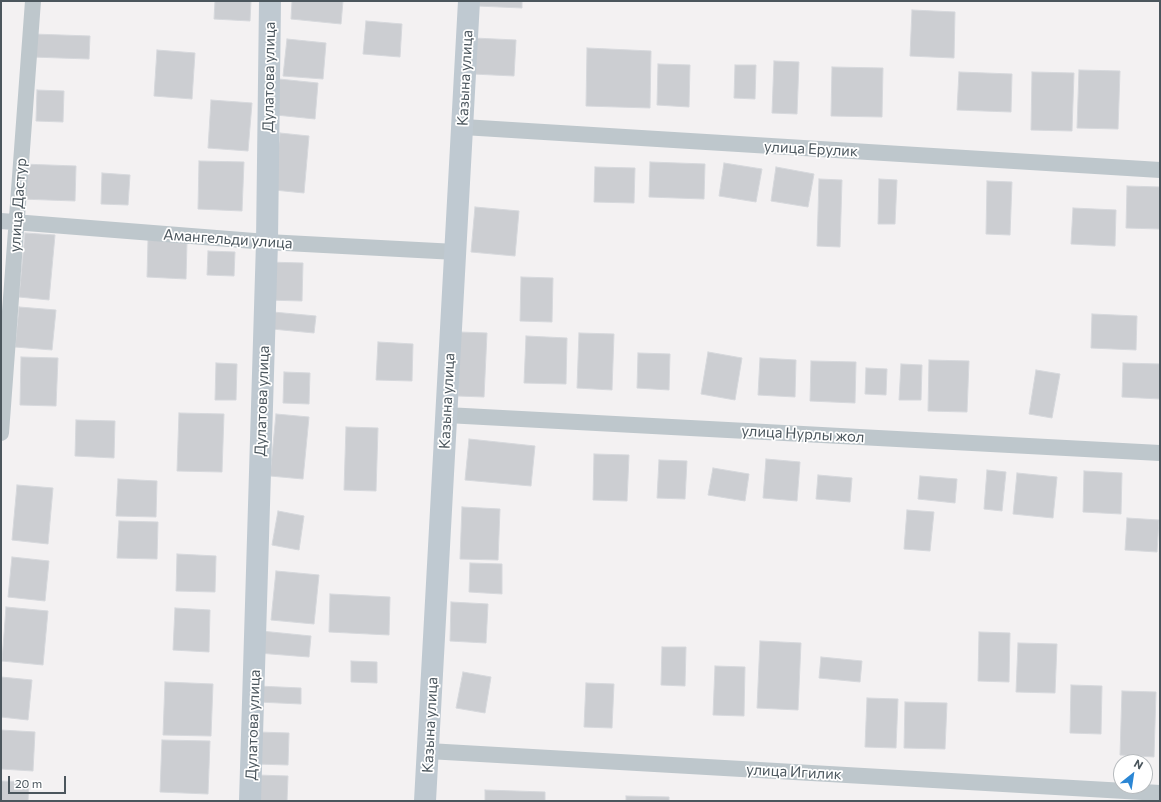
<!DOCTYPE html>
<html>
<head>
<meta charset="utf-8">
<style>
	body { margin:0 }
	#map { position:relative; width:1161px; height:802px; overflow:hidden; background:#f3f1f2; font-family:Commissioner,sans-serif }
	canvas { display:block }
	.frame { position:absolute; inset:0; border:2px solid #4b565d; pointer-events:none }
	.north { position:absolute; left:1113px; top:754px; width:40px; height:40px; box-sizing:border-box; background:#fff; border:1px solid #b7bbbe; border-radius:50%; rotate:30deg; font-size:11px; font-weight:700; line-height:16px; text-align:center; color:#4b565d }
	.north::after { content:''; display:block; margin:auto; width:14px; height:18px; background:#2b86d4; clip-path:polygon(50% 0,100% 100%,50% 72%,0 100%) }
	.scale { position:absolute; left:8px; top:776px; width:58px; height:18px; box-sizing:border-box; border:2px solid #4b565d; border-top:0; padding-left:5px; font-size:12px; line-height:14px; white-space:nowrap; color:#4b565d; -webkit-text-stroke:3px #fff; paint-order:stroke }
</style>
</head>
<body>
<div id="map">
<canvas width="1161" height="802"></canvas>
<div class="frame"></div>
<div class="north">N</div>
<div class="scale">20 m</div>
</div>
<script>
const g = document.querySelector('canvas').getContext('2d');
g.lineJoin = 'round';
function fillPath(path, color) { g.fillStyle = color; g.fill(path, 'evenodd'); }
const toPath = rows => new Path2D(rows.map(r => 'M' + r).join(''));
function trace(path, color, width, dash) { g.strokeStyle = color; g.lineWidth = width; g.lineCap = dash ? 'butt' : 'round'; g.setLineDash(dash || []); g.stroke(path); }
function write(font, color, halo, rows, align = 'center') {
  g.font = font + ' Commissioner,sans-serif'; g.lineWidth = 3.5; g.setLineDash([]); g.textBaseline = 'middle'; g.strokeStyle = halo; g.fillStyle = color; for (const [text, x, y, turn = 0] of rows) {
    g.save(); g.translate(x, y); g.rotate((+turn || 0) * Math.PI / 180); g.textAlign = isNaN(turn) ? turn : align; if (halo) g.strokeText(text, 0, 0); g.fillText(text, 0, 0); g.restore();
  }
}
const building = toPath([
	[215,1,251,1,250,21,214,19,215,1],
	[292,1,343,1,341,24,291,19,292,1],
	[477,1,522,1,522,8,477,6,477,1],
	[912,10,955,12,954,58,910,56,912,10],
	[366,21,402,24,400,57,363,54,366,21],
	[33,34,90,36,89,59,32,57,33,34],
	[474,38,516,40,514,76,473,74,474,38],
	[287,39,326,43,323,79,283,76,287,39],
	[587,48,651,51,650,108,586,106,587,48],
	[157,50,195,53,192,99,154,96,157,50],
	[774,61,799,62,797,114,772,113,774,61],
	[658,64,690,65,689,107,657,105,658,64],
	[735,65,756,65,755,99,734,98,735,65],
	[832,67,883,68,882,117,831,116,832,67],
	[1079,70,1120,71,1118,129,1077,128,1079,70],
	[959,72,1012,74,1011,112,957,110,959,72],
	[1032,72,1074,73,1072,131,1031,130,1032,72],
	[279,79,318,83,315,119,276,115,279,79],
	[37,90,64,91,63,122,36,121,37,90],
	[211,100,252,103,248,151,208,148,211,100],
	[280,133,309,136,304,193,274,190,280,133],
	[199,161,244,162,242,211,198,209,199,161],
	[650,162,705,164,704,199,649,197,650,162],
	[724,163,762,169,756,202,719,196,724,163],
	[22,164,76,166,75,201,21,199,22,164],
	[595,167,635,168,634,203,594,202,595,167],
	[776,167,814,174,808,207,771,201,776,167],
	[102,173,130,175,128,205,101,204,102,173],
	[819,179,842,180,840,247,817,246,819,179],
	[879,179,897,180,895,224,878,224,879,179],
	[987,181,1012,182,1010,235,986,234,987,181],
	[1127,186,1160,187,1160,229,1126,228,1127,186],
	[475,207,519,211,515,256,471,252,475,207],
	[1073,208,1116,210,1115,246,1071,244,1073,208],
	[25,233,55,235,49,300,19,297,25,233],
	[148,240,187,242,186,279,147,277,148,240],
	[208,251,235,252,234,276,207,275,208,251],
	[267,262,303,263,302,301,266,300,267,262],
	[521,277,553,278,552,322,520,321,521,277],
	[19,307,56,310,52,350,15,347,19,307],
	[273,312,316,316,314,333,272,329,273,312],
	[1092,314,1137,316,1136,350,1091,348,1092,314],
	[460,332,487,333,484,397,458,396,460,332],
	[579,333,614,334,612,390,577,388,579,333],
	[526,336,567,338,566,384,524,383,526,336],
	[378,342,413,344,412,381,376,380,378,342],
	[708,352,742,358,735,400,701,394,708,352],
	[638,353,670,354,669,390,637,388,638,353],
	[21,357,58,358,56,406,20,405,21,357],
	[760,358,796,360,795,397,758,395,760,358],
	[929,360,969,361,967,412,928,411,929,360],
	[811,361,856,362,855,403,810,401,811,361],
	[216,363,237,364,236,400,215,400,216,363],
	[1123,363,1160,364,1160,399,1122,397,1123,363],
	[901,364,922,365,921,400,899,400,901,364],
	[866,368,887,369,886,395,865,394,866,368],
	[1036,370,1060,374,1052,418,1029,414,1036,370],
	[284,372,310,373,309,404,283,403,284,372],
	[179,413,224,414,222,472,177,471,179,413],
	[276,414,309,417,303,479,270,476,276,414],
	[76,420,115,421,114,458,75,456,76,420],
	[346,427,378,428,376,491,344,490,346,427],
	[469,439,535,446,531,486,465,480,469,439],
	[594,454,629,455,627,501,593,500,594,454],
	[766,459,800,462,797,501,763,498,766,459],
	[659,460,687,461,685,499,657,498,659,460],
	[713,468,749,474,745,501,708,495,713,468],
	[987,470,1006,472,1002,511,984,509,987,470],
	[1084,471,1122,473,1121,514,1083,512,1084,471],
	[1017,473,1057,477,1053,518,1013,514,1017,473],
	[818,475,852,478,850,502,816,499,818,475],
	[920,476,957,479,955,503,918,499,920,476],
	[118,479,157,481,156,517,116,516,118,479],
	[17,485,53,488,48,544,12,540,17,485],
	[462,507,500,509,498,560,460,559,462,507],
	[907,510,934,512,930,551,904,549,907,510],
	[278,511,304,516,299,550,272,545,278,511],
	[1127,518,1159,520,1157,552,1125,550,1127,518],
	[119,521,158,522,157,559,117,558,119,521],
	[177,554,216,556,215,592,176,591,177,554],
	[12,557,49,561,45,601,8,597,12,557],
	[470,563,502,564,502,594,469,592,470,563],
	[276,571,319,575,314,624,271,620,276,571],
	[330,594,390,597,389,635,329,632,330,594],
	[451,602,488,604,486,643,450,641,451,602],
	[6,607,48,611,43,665,2,661,6,607],
	[175,608,210,610,209,652,173,650,175,608],
	[261,631,311,636,309,657,258,653,261,631],
	[979,632,1010,633,1009,682,978,681,979,632],
	[760,641,801,643,798,710,757,708,760,641],
	[1018,643,1057,644,1055,693,1016,692,1018,643],
	[662,647,686,647,685,686,661,685,662,647],
	[821,657,862,661,860,682,819,678,821,657],
	[351,661,377,662,377,683,351,682,351,661],
	[715,666,745,667,744,716,713,715,715,666],
	[463,672,491,677,485,713,456,708,463,672],
	[1,677,32,680,28,720,1,717,1,677],
	[165,682,213,684,211,736,163,735,165,682],
	[586,683,614,684,612,728,584,727,586,683],
	[1071,685,1102,686,1101,734,1070,733,1071,685],
	[258,686,301,688,301,704,258,702,258,686],
	[1122,691,1156,692,1154,757,1120,755,1122,691],
	[867,698,898,699,896,748,865,747,867,698],
	[905,702,947,703,945,749,904,748,905,702],
	[1,730,35,732,33,771,1,769,1,730],
	[258,732,289,733,288,765,257,764,258,732],
	[162,740,210,741,208,794,160,792,162,740],
	[257,775,288,776,287,801,256,801,257,775],
	[1,781,29,782,28,801,1,801,1,781],
	[485,790,545,792,545,801,485,801,485,790],
	[626,796,669,797,669,801,626,801,626,796]
]);
const street = toPath([
	[463,127,1160,170],
	[1,221,267,242,456,252],
	[446,415,1160,453],
	[1,433,33,1],
	[428,751,1160,793]
]);
const secondary = toPath([
	[250,801,267,242,270,1],
	[425,801,469,1]
]);
const streetNames = [
	["Дулатова улица",269,77,-89],
	["Казына улица",465,78,-87],
	["улица Ерулик",811,149,3],
	["улица Дастур",18,205,-86],
	["Амангельди улица",228,239,4],
	["Дулатова улица",262,401,-88],
	["Казына улица",447,401,-87],
	["улица Нурлы жол",803,434,3],
	["Дулатова улица",253,725,-88],
	["Казына улица",430,725,-87],
	["улица Игилик",794,772,3]
];
fillPath(building, '#ccced2');
trace(building, '#d6d8dc', 1);
trace(street, '#bec7cc', 16);
trace(secondary, '#bfc9d1', 22);
write('15px', '#4b565d', '#fff', streetNames);
</script>
</body>
</html>
